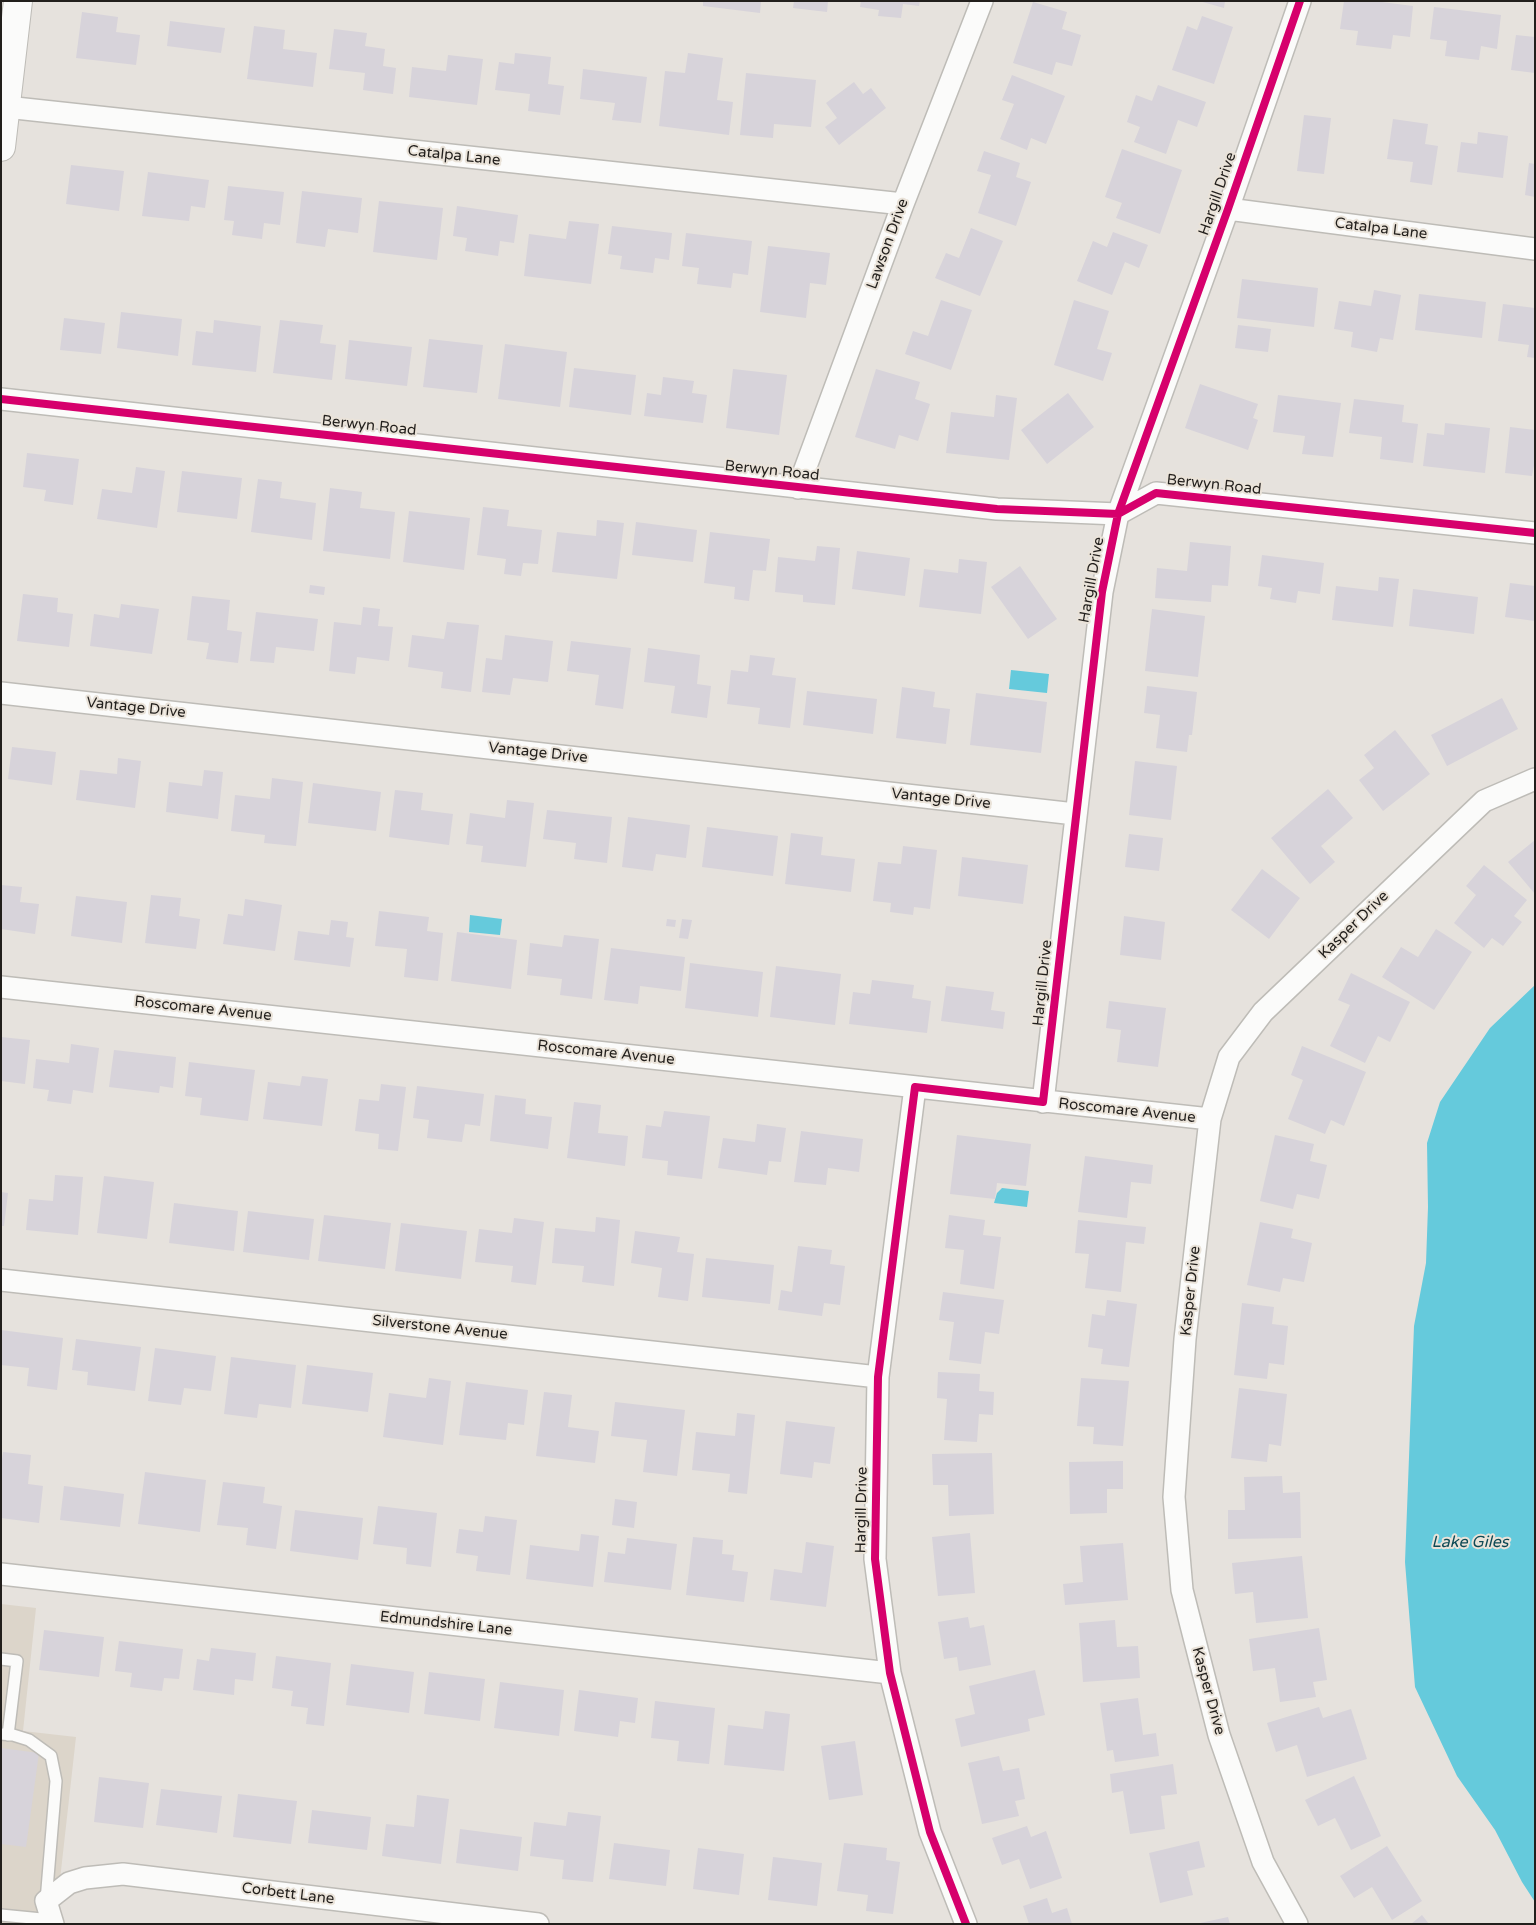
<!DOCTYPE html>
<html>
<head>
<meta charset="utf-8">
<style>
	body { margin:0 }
	#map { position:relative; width:1536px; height:1925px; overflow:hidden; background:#e6e2dd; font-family:"Varela Round",sans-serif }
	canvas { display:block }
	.frame { position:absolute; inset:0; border:2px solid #221f1c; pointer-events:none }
</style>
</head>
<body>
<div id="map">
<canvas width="1536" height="1925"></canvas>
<div class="frame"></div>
</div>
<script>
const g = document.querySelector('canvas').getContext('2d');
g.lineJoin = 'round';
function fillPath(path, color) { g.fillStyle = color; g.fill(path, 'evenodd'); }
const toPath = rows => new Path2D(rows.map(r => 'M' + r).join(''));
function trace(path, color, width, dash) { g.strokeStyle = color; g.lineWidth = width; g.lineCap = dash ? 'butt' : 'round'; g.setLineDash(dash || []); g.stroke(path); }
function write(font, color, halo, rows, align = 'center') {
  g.font = font + ' "Varela Round",sans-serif'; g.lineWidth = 4; g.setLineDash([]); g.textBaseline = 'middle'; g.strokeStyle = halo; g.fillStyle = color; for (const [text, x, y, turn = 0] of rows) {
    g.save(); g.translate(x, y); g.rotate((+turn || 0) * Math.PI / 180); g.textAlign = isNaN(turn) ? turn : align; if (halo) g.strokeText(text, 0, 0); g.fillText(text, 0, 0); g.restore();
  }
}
const built = toPath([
	[1,1604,36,1608,23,1731,76,1737,55,1924,1,1924]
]);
const water = toPath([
	[1011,670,1049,674,1047,693,1009,689],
	[470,915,502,919,500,935,469,932],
	[1535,985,1535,1902,1522,1882,1495,1830,1457,1776,1415,1687,1405,1562,1414,1326,1426,1263,1428,1207,1427,1143,1440,1102,1490,1028],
	[1002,1188,1029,1191,1027,1207,994,1203,997,1193]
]);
const building = toPath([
	[703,1,761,1,760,13,703,6],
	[794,1,828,1,827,12,793,8],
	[861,1,920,1,919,6,903,4,901,18,878,16,879,10,860,7],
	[1199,1,1225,1,1224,8],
	[1344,1,1374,1,1413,6,1410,37,1393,35,1391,49,1356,45,1358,31,1340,29],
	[1033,2,1067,12,1062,29,1081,35,1072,66,1056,62,1052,75,1013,63],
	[1434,7,1501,15,1497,49,1481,46,1479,60,1445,56,1447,41,1430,39],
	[82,12,118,17,116,32,140,35,136,65,76,58],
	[1202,16,1233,27,1214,84,1172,70,1187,26,1197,30],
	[170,21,225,28,221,53,167,46],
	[254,26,285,30,283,49,317,53,313,87,247,79],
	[334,29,367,33,365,46,385,49,383,66,396,68,393,94,363,90,365,73,329,69],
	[1516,35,1535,37,1535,73,1511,70],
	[515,53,551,57,548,84,564,86,560,115,528,111,530,94,495,90,499,62,514,64],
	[688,53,723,58,717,100,733,102,729,135,659,126,665,71,685,73],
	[448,55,483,59,477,105,409,97,412,67,446,71],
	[583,69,647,77,641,123,612,120,615,103,580,99],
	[746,73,816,80,811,127,774,124,773,138,740,135],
	[1012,75,1065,96,1046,144,1031,138,1027,150,1000,139,1014,104,1002,100],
	[854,82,863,94,871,88,886,108,839,145,825,127,837,118,826,103],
	[1158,85,1206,102,1197,127,1178,120,1166,154,1134,142,1140,127,1127,122,1136,95,1152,101],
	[1304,115,1331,118,1324,174,1297,171],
	[1393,119,1428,124,1425,144,1438,146,1432,185,1410,182,1413,162,1387,159],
	[1478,132,1508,136,1503,178,1457,172,1461,142,1477,144],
	[1122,149,1182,170,1160,234,1116,218,1122,203,1105,197],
	[984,151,1020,163,1016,177,1031,182,1016,226,978,213,991,175,977,171],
	[1529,163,1535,164,1535,197,1525,195],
	[71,165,124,171,119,211,66,204],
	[148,172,209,180,205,208,191,206,189,221,142,216],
	[228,186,284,192,280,225,264,223,262,239,232,235,234,221,224,220],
	[302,191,362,198,358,233,328,229,325,247,296,243],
	[379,201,443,208,437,260,373,252],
	[457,206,518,215,514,243,500,241,498,256,465,251,467,238,453,236],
	[569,221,599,224,591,284,524,276,529,234,566,239],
	[612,226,672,233,669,260,655,258,653,273,620,269,622,256,608,254],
	[971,228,1003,241,980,296,935,278,946,253,959,258],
	[1113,232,1148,245,1139,268,1125,262,1112,295,1077,281,1093,241,1107,247],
	[686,233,752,241,748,275,733,273,731,288,697,284,699,268,682,266],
	[768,246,830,253,826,285,810,283,806,318,760,312],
	[1242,279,1318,288,1314,327,1237,318],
	[1374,290,1401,295,1393,340,1380,338,1377,352,1351,347,1353,332,1334,329,1339,301,1371,306],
	[1419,294,1486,302,1482,338,1415,330],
	[941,300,972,310,951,370,905,354,913,331,928,336],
	[1074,300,1109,311,1097,349,1112,353,1103,381,1054,365],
	[1503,304,1535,308,1535,358,1527,357,1529,345,1498,341],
	[121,312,182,319,178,356,117,348],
	[64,318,105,323,101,354,60,350],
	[214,320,261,326,256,372,192,365,196,331,213,333],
	[280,320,323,325,320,343,336,345,332,380,273,373],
	[1238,325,1271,329,1268,352,1235,348],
	[429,339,483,345,477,393,423,387],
	[349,340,412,347,407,386,345,379],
	[505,344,567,352,560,407,498,399],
	[574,368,636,375,631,415,569,407],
	[733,369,787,375,779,435,726,428],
	[876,369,920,382,915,399,930,404,918,441,899,435,895,449,855,437],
	[663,377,694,381,692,393,707,395,703,423,644,416,647,393,661,395],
	[1200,384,1258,404,1253,418,1258,420,1248,450,1185,428],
	[1068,393,1094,427,1047,464,1021,430],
	[996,395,1017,398,1009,460,946,453,951,412,994,417],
	[1278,395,1341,403,1333,457,1302,454,1305,436,1273,432],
	[1354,399,1404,405,1402,422,1418,424,1413,463,1380,459,1382,437,1349,433],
	[1445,423,1490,428,1485,473,1423,466,1427,433,1444,435],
	[1510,427,1535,430,1535,460,1532,476,1505,473],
	[27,453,79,459,73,505,44,501,46,490,23,487],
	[136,467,165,471,157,528,97,519,102,489,132,493],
	[182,471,242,478,237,519,177,512],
	[258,479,282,482,280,498,316,503,312,540,251,532],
	[330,488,362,492,360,508,395,512,390,559,323,551],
	[483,507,509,510,507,526,542,530,538,564,523,563,521,576,504,574,506,559,477,555],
	[409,511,470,518,464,570,403,562],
	[597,520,624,523,617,579,552,572,557,532,596,536],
	[636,522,697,530,693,562,632,555],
	[710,532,770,539,766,571,753,570,749,601,734,599,735,587,704,583],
	[1190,542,1231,546,1228,586,1212,585,1211,602,1155,598,1157,568,1187,571],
	[817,546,840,548,835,605,803,602,803,595,775,592,778,557,815,561],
	[857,551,910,558,905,596,852,589],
	[1262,555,1324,563,1320,594,1298,591,1296,603,1270,599,1272,588,1258,586],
	[959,559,987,562,981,614,919,607,924,569,958,573],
	[1020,566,1057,619,1028,639,991,587],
	[1379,577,1399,579,1393,627,1332,620,1336,586,1378,591],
	[1510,583,1535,586,1535,621,1505,617],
	[310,585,325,587,324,595,309,593],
	[1413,589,1478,597,1474,634,1409,626],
	[23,594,58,598,57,612,73,614,69,647,17,641],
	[192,596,230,600,227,630,242,632,238,663,206,659,209,643,187,640],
	[121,604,159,609,152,654,90,646,94,614,119,618],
	[363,607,380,609,378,626,393,627,389,661,357,657,355,674,329,671,334,622,361,625],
	[1152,609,1205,616,1198,677,1145,671],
	[256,612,318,619,314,651,276,647,274,663,250,661],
	[447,622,479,625,471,692,441,688,443,672,408,667,412,635,444,639],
	[505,635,553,641,548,682,513,678,510,695,482,692,486,658,502,660],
	[571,641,631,648,623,709,595,705,599,675,567,671],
	[648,648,700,655,697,684,711,686,707,718,671,713,675,686,644,682],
	[750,655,775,658,772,675,796,678,790,728,758,724,760,708,727,704,731,670,748,672],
	[1147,686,1197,692,1192,735,1189,735,1187,752,1156,748,1160,715,1144,713],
	[902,687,935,692,933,707,950,709,946,744,896,738],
	[807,691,877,699,873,734,803,725],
	[976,693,1047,702,1041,753,970,745],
	[1502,698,1518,729,1447,766,1431,735],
	[1395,730,1430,774,1383,811,1359,780,1374,768,1364,755],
	[12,747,56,752,52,785,8,779],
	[118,758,141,761,135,808,76,800,80,770,117,774],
	[1135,761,1177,766,1171,820,1129,815],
	[204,770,223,772,218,819,166,812,169,782,202,786],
	[272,778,303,782,296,846,264,843,265,835,231,831,235,795,270,799],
	[313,783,381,792,376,831,308,823],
	[1328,789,1353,818,1321,846,1335,862,1310,884,1271,838],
	[395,790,423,793,421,810,453,814,449,845,389,837],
	[507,800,534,803,526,867,481,862,483,846,466,844,470,813,505,818],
	[547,810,612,817,607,863,574,859,576,843,543,839],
	[628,817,690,825,686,858,656,854,653,871,622,867],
	[707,827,778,836,773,876,702,867],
	[791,833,823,837,821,855,855,859,851,892,785,884],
	[1129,834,1163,838,1159,871,1125,867],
	[1535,840,1535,894,1508,862],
	[903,846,937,850,930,909,914,907,913,915,890,912,891,903,873,901,878,862,901,864],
	[962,857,1028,865,1023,904,958,896],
	[1484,865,1527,900,1514,916,1522,922,1503,946,1492,938,1484,948,1454,923,1476,895,1466,886],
	[1262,869,1300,898,1269,939,1231,910],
	[1,885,22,887,20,902,39,904,35,934,1,929],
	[151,895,181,898,179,916,200,919,196,949,145,943],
	[76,896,127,902,122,943,71,936],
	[245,899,282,905,275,951,223,944,228,914,243,916],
	[379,911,429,917,427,931,443,933,438,981,404,977,407,949,375,946],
	[1124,916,1165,922,1161,960,1120,955],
	[667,919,676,920,675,927,666,926],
	[682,919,692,920,688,939,679,938],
	[331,920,348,922,346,937,354,938,350,967,294,960,298,931,329,935],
	[1436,929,1472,952,1434,1010,1382,977,1401,947,1418,957],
	[457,932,517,940,511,989,451,981],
	[564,935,599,939,592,999,560,995,562,979,527,975,530,943,562,947],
	[611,948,685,957,681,991,640,986,638,1004,604,1000],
	[690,963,763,972,758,1017,685,1008],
	[776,966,841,974,835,1025,770,1017],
	[1351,973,1410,1002,1390,1042,1378,1036,1365,1063,1330,1046,1350,1005,1338,1000],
	[872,980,914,985,912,998,931,1001,927,1033,849,1024,853,992,870,994],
	[946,986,994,992,991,1010,1005,1012,1003,1029,941,1021],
	[1109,1001,1166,1008,1158,1067,1117,1062,1121,1030,1106,1028],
	[1,1037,30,1040,25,1084,1,1081],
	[71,1044,99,1048,93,1093,73,1090,71,1104,47,1101,49,1090,33,1088,36,1059,69,1063],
	[1302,1046,1366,1072,1344,1126,1331,1120,1325,1134,1288,1119,1303,1080,1291,1075],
	[114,1050,176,1057,173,1088,160,1086,159,1093,109,1087],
	[189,1062,255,1070,248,1121,200,1115,202,1098,185,1096],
	[302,1076,328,1079,322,1126,263,1119,268,1082,300,1086],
	[381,1084,406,1087,398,1151,378,1149,379,1134,355,1131,359,1099,379,1101],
	[417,1086,484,1094,480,1126,465,1124,462,1142,427,1138,429,1120,413,1118],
	[495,1095,526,1099,525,1114,552,1117,548,1149,490,1141],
	[574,1102,601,1105,598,1133,628,1136,625,1166,567,1158],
	[664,1111,710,1116,702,1179,667,1175,668,1161,642,1158,646,1125,661,1127],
	[757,1124,786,1128,781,1162,769,1161,767,1175,718,1168,723,1138,755,1142],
	[801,1131,863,1139,859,1172,828,1168,826,1185,794,1182],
	[957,1135,1031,1144,1026,1186,997,1183,995,1199,950,1194],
	[1275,1135,1314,1144,1310,1161,1327,1165,1319,1199,1297,1194,1293,1209,1260,1201],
	[1085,1156,1153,1165,1151,1184,1131,1182,1127,1218,1078,1212],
	[55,1175,83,1177,78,1235,26,1230,29,1199,53,1201],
	[104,1176,154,1182,147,1239,97,1233],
	[1,1192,8,1193,4,1226,1,1226],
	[174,1203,238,1211,234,1251,169,1243],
	[248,1211,314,1219,309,1260,243,1252],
	[324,1215,391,1223,385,1269,318,1261],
	[949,1215,985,1220,983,1235,1001,1237,994,1289,960,1284,964,1250,945,1248],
	[596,1217,620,1220,614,1286,582,1282,584,1266,552,1263,555,1228,595,1232],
	[514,1218,544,1222,536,1285,511,1282,513,1266,475,1262,479,1229,512,1233],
	[1078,1220,1146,1227,1144,1244,1126,1242,1121,1292,1085,1288,1089,1254,1075,1253],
	[1260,1222,1293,1229,1291,1238,1312,1243,1304,1282,1283,1278,1280,1292,1247,1285],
	[401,1223,467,1231,461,1279,395,1271],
	[635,1231,680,1237,677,1252,694,1254,688,1301,658,1297,662,1268,631,1263],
	[798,1246,832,1250,830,1264,845,1266,840,1305,824,1303,822,1316,778,1310,781,1290,792,1292],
	[706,1258,774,1265,770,1304,702,1297],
	[943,1292,1004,1300,999,1334,985,1332,981,1364,949,1360,954,1322,939,1320],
	[1107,1300,1137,1304,1129,1367,1101,1364,1103,1349,1088,1347,1092,1314,1105,1316],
	[1242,1303,1274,1307,1272,1324,1288,1326,1284,1365,1269,1363,1267,1379,1234,1375],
	[1,1330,63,1338,57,1390,27,1386,29,1368,1,1365],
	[76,1339,141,1347,135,1391,87,1385,88,1372,72,1370],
	[155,1348,216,1356,211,1391,184,1388,181,1405,148,1401],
	[231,1357,296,1365,291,1408,259,1404,257,1418,224,1414],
	[307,1365,373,1373,368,1412,302,1404],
	[938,1372,980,1374,979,1391,994,1392,993,1415,979,1414,977,1442,944,1440,947,1399,937,1398],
	[429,1378,451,1381,443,1445,383,1437,389,1393,426,1398],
	[1081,1378,1129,1381,1123,1446,1093,1444,1094,1427,1077,1426],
	[466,1382,528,1390,524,1425,508,1423,506,1440,459,1435],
	[1239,1388,1287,1394,1281,1446,1269,1444,1267,1462,1231,1458],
	[544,1392,572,1395,568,1427,599,1431,595,1463,536,1456],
	[615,1402,685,1410,677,1476,643,1472,647,1440,611,1436],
	[737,1413,755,1415,747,1494,728,1492,730,1474,692,1470,696,1432,735,1436],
	[786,1421,835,1427,830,1464,814,1462,812,1478,780,1474],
	[3,1452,31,1455,28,1484,43,1486,39,1523,1,1518,1,1466],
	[992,1453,994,1514,949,1516,948,1485,933,1485,932,1454],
	[1123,1461,1123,1489,1107,1489,1107,1513,1070,1514,1069,1462],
	[145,1472,206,1480,200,1532,138,1524],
	[1282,1476,1283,1493,1300,1492,1301,1538,1228,1539,1228,1510,1245,1510,1244,1477],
	[223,1482,265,1487,263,1503,282,1506,276,1549,246,1545,248,1528,217,1525],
	[64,1486,124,1494,120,1527,60,1520],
	[615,1499,637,1502,634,1528,612,1525],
	[378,1506,437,1513,431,1567,406,1564,407,1548,373,1544],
	[295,1510,363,1518,358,1560,290,1551],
	[485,1516,517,1520,510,1575,476,1571,478,1556,456,1553,459,1529,483,1532],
	[970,1533,975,1593,938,1596,932,1537],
	[581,1534,599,1536,593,1587,526,1579,530,1545,579,1551],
	[693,1537,723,1540,722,1554,734,1555,732,1570,748,1572,744,1602,686,1595],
	[627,1538,677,1544,671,1590,604,1582,608,1552,625,1554],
	[806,1542,834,1546,826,1607,770,1600,774,1569,802,1573],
	[1123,1543,1128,1600,1065,1605,1063,1584,1083,1582,1080,1546],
	[1302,1556,1308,1618,1256,1623,1253,1592,1235,1594,1232,1563],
	[968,1617,970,1628,984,1625,991,1665,959,1671,957,1657,944,1659,938,1622],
	[1115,1620,1117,1647,1138,1646,1140,1678,1083,1682,1079,1623],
	[1319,1628,1327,1680,1313,1682,1316,1697,1280,1702,1275,1668,1253,1671,1249,1639],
	[44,1630,104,1637,99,1677,39,1670],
	[119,1641,183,1649,179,1679,164,1678,162,1691,130,1687,132,1673,115,1671],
	[211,1648,256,1653,253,1681,235,1679,234,1695,193,1690,197,1659,209,1661],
	[276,1656,331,1663,324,1726,306,1724,308,1708,291,1706,293,1691,272,1688],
	[351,1664,414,1672,409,1713,346,1705],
	[1035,1670,1045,1715,1028,1719,1030,1731,961,1747,955,1719,975,1714,969,1686],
	[429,1672,485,1679,480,1721,424,1714],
	[500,1682,564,1690,559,1736,494,1728],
	[579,1690,638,1698,635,1723,620,1721,618,1737,574,1731],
	[1138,1698,1143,1735,1156,1733,1159,1756,1115,1762,1113,1750,1107,1751,1100,1703],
	[655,1701,715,1708,709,1764,677,1761,679,1741,651,1738],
	[1319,1707,1323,1718,1351,1709,1367,1759,1307,1777,1297,1745,1276,1752,1267,1723],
	[765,1711,790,1714,784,1771,724,1765,728,1725,763,1729],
	[855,1741,863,1795,829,1800,821,1746],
	[1,1748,39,1753,26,1847,1,1844],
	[999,1756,1003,1771,1019,1768,1025,1799,1015,1801,1019,1816,982,1824,968,1763],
	[1173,1764,1177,1794,1161,1796,1165,1829,1130,1834,1123,1791,1112,1793,1110,1774],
	[1354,1776,1381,1836,1351,1850,1335,1818,1318,1826,1305,1800],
	[99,1777,149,1783,143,1828,94,1822],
	[161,1789,222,1796,217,1833,156,1825],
	[238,1794,297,1801,291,1844,233,1837],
	[417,1795,449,1799,441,1864,382,1856,386,1824,414,1827],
	[312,1810,371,1817,367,1850,308,1843],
	[568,1812,601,1816,593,1882,562,1879,564,1860,530,1856,534,1822,566,1826],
	[1027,1826,1031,1837,1046,1831,1062,1878,1030,1889,1019,1859,1002,1865,992,1838],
	[460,1829,522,1837,518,1871,456,1863],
	[1199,1841,1205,1867,1187,1871,1193,1895,1160,1903,1149,1853],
	[614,1843,670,1850,666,1886,609,1879],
	[844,1843,887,1848,886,1860,900,1862,893,1914,866,1911,868,1895,837,1891],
	[1387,1846,1422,1901,1392,1920,1372,1887,1354,1898,1340,1876],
	[698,1848,744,1854,739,1895,693,1889],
	[773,1857,822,1863,817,1906,768,1900],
	[1047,1898,1052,1913,1067,1908,1072,1924,1029,1924,1023,1906],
	[1422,1915,1429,1924,1411,1924],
	[1228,1917,1230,1924,1200,1924,1200,1923]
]);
const service = toPath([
	[1,1659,17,1661,8,1735],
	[1,1734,13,1735,29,1740,51,1756,56,1781,46,1901],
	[1,1915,52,1920]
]);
const minor = toPath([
	[6,107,903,204],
	[1228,209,1535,249],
	[1,399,997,509,1118,514,1156,493,1535,533],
	[798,488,903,204,982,1],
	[1,693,1075,814],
	[1,987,1210,1119],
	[915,1087,878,1377,875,1559,890,1673,930,1832,966,1924],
	[1043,1102,1102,592,1118,514,1228,209,1300,1],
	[1,1280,878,1377],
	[1,1574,890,1673],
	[53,1924,46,1901,69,1883,85,1878,123,1874,538,1924],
	[1297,1924,1263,1862,1219,1735,1182,1590,1174,1497,1185,1339,1210,1119,1229,1057,1263,1012,1484,801,1535,779]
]);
const tertiary = toPath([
	[1,147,18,1]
]);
const cycleway = toPath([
	[1,399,997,509,1118,514,1156,493,1535,533],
	[966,1924,930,1832,890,1673,875,1559,878,1377,915,1087,1043,1102,1102,592,1118,514,1228,209,1300,1]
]);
const streetNames = [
	["Catalpa Lane",454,156,6],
	["Hargill Drive",1218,194,-71],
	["Catalpa Lane",1381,229,7],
	["Lawson Drive",888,244,-70],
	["Berwyn Road",369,426,6],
	["Berwyn Road",772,471,6],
	["Berwyn Road",1214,485,6],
	["Hargill Drive",1092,580,-80],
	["Vantage Drive",136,708,6],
	["Vantage Drive",538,753,6],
	["Vantage Drive",941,799,6],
	["Kasper Drive",1354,925,-44],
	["Hargill Drive",1043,983,-84],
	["Roscomare Avenue",203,1009,6],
	["Roscomare Avenue",606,1053,6],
	["Roscomare Avenue",1127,1111,6],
	["Kasper Drive",1191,1291,-84],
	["Silverstone Avenue",440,1328,6],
	["Hargill Drive",862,1510,-89],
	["Edmundshire Lane",446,1624,6],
	["Kasper Drive",1208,1691,75],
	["Corbett Lane",288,1894,7]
];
const waterNames = [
	["Lake Giles",1470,1543]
];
fillPath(built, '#dcd5ca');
fillPath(water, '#65cadc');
fillPath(building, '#d7d3da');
trace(service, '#bebcb7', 14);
trace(minor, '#bebcb7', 24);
trace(tertiary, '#bebcb7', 30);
trace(service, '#fbfbfa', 11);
trace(minor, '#fbfbfa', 21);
trace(tertiary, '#fbfbfa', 28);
trace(cycleway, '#d6006c', 8);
write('15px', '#221f1c', '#eae3d9', streetNames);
write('italic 16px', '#0d4955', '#eae3d9', waterNames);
</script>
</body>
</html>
